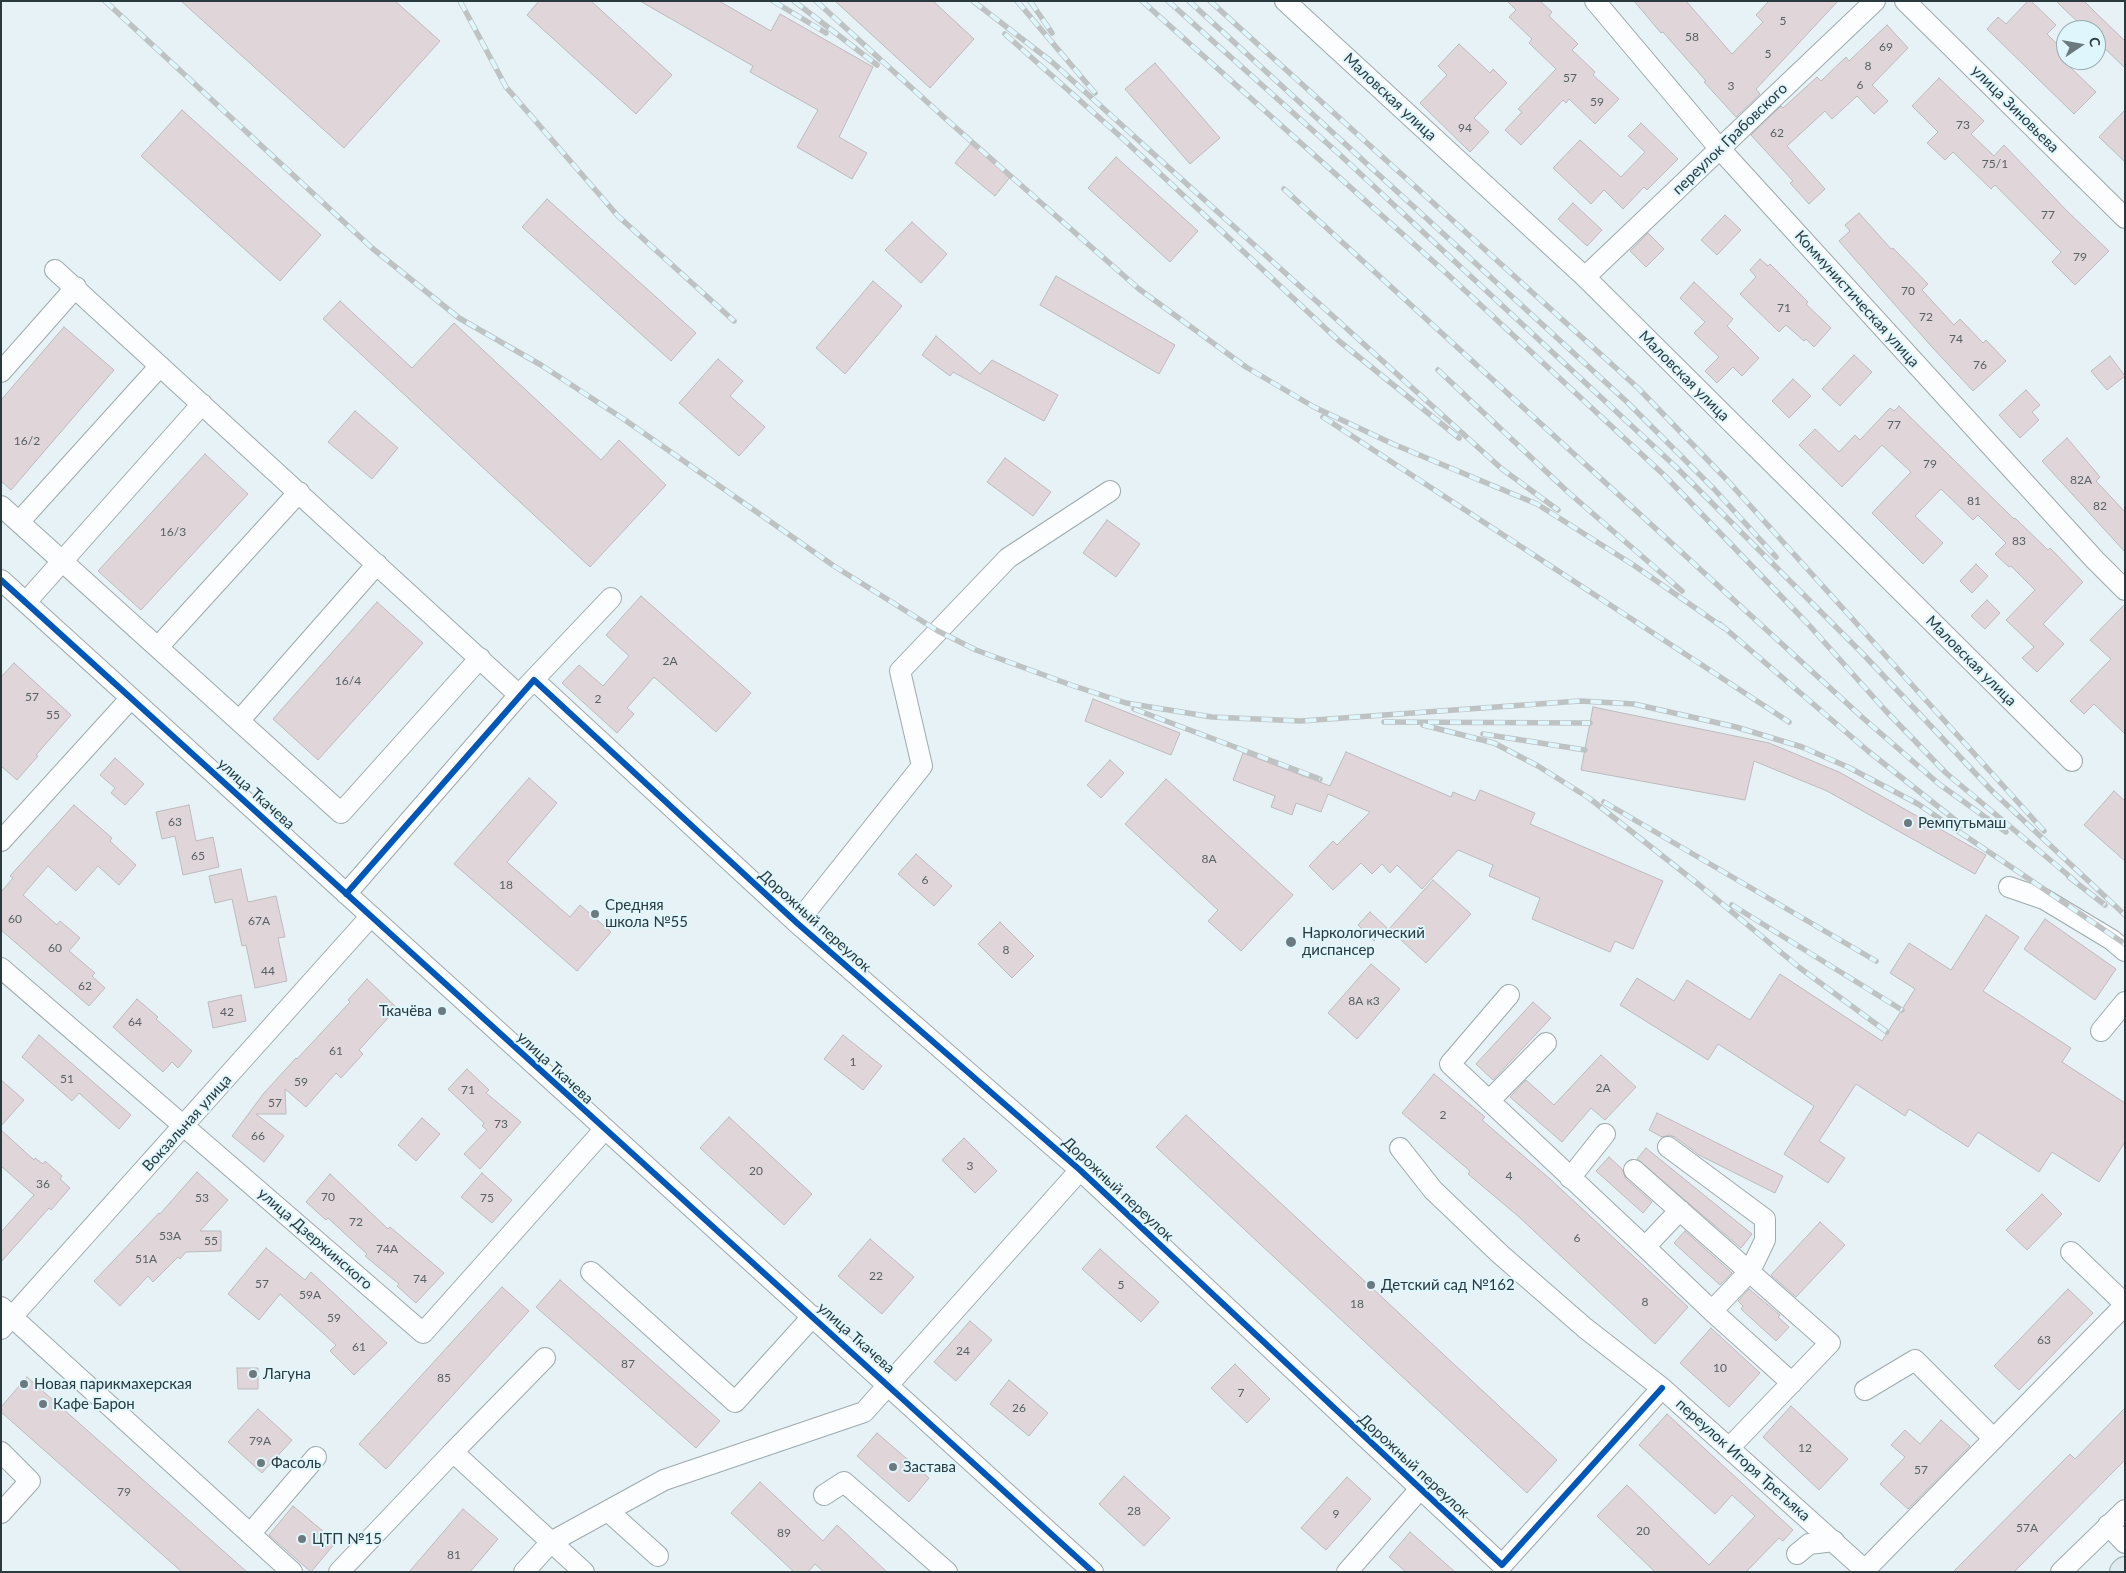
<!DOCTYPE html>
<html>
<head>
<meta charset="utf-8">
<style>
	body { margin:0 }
	#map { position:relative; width:2126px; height:1573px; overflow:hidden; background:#e6f2f6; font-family:Lato,sans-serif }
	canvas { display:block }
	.frame { position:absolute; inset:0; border:2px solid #29393d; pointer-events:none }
	.north { position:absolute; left:2056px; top:20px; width:50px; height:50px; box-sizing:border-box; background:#dff6fd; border:1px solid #96aab0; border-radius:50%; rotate:78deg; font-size:14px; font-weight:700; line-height:20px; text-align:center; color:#29393d }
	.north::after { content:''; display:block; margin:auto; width:18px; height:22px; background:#6b7a7e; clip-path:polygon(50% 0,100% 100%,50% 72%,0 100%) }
</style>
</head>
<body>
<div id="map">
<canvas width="2126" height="1573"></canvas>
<div class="frame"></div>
<div class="north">С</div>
</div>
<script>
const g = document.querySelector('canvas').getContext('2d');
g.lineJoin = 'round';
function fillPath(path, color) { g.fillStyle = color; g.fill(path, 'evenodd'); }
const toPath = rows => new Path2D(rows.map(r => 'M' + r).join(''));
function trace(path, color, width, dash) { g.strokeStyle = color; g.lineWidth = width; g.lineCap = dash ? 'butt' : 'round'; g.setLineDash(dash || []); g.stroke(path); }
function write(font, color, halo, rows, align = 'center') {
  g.font = font + ' Lato,sans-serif'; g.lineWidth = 4; g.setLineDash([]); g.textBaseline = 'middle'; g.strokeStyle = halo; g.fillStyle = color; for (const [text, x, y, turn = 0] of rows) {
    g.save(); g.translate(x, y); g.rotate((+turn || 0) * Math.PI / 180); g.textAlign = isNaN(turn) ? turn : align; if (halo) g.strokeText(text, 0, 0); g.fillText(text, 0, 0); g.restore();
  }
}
const building = toPath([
	[181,1,395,1,440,41,344,148,181,1],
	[539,1,591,1,672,75,636,114,527,15,539,1],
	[640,1,719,1,771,31,780,14,873,67,839,137,867,153,852,179,797,147,818,110,750,72,753,66,640,1],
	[835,1,933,1,974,39,930,88,835,1],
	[1507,1,1540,1,1552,12,1549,16,1578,44,1572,50,1595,72,1593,75,1619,99,1595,124,1569,99,1566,103,1563,100,1521,145,1505,130,1522,112,1518,109,1556,69,1529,43,1532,39,1509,17,1516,10,1507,1],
	[1634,1,1686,1,1732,54,1763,22,1756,15,1769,1,1838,1,1756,89,1760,94,1736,117,1704,82,1706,81,1663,32,1661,33,1634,1],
	[2028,1,2031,1,2056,25,2047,34,2066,53,2066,60,2072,65,2070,67,2096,92,2074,114,1987,29,1998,17,2006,24,2028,1],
	[2056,1,2084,1,2096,13,2125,41,2125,68,2096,40,2096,30,2086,30,2056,1],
	[1887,25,1908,48,1872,85,1888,101,1874,114,1857,96,1832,119,1825,111,1787,146,1825,189,1809,204,1790,183,1793,181,1751,135,1781,106,1783,108,1817,77,1821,81,1846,57,1849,61,1887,25],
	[1459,44,1490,73,1493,69,1507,83,1474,118,1489,132,1470,152,1420,103,1447,75,1438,66,1459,44],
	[1155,63,1220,138,1190,164,1125,89,1155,63],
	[1939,78,1984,121,1971,134,1994,156,2004,145,2068,212,2109,251,2075,285,2052,262,2061,252,1995,185,1991,189,1953,152,1945,160,1927,143,1938,132,1912,106,1939,78],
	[182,110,321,235,280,281,141,156,182,110],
	[2125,110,2125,162,2099,137,2125,110],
	[1641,123,1678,159,1647,190,1644,187,1623,209,1604,190,1591,204,1553,168,1580,140,1621,177,1645,152,1628,136,1641,123],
	[971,143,1011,176,995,196,955,163,971,143],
	[1116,157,1198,231,1170,262,1088,188,1116,157],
	[547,199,696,333,671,361,522,227,547,199],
	[1573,203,1602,230,1587,246,1558,219,1573,203],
	[1859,213,1891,249,1893,248,1928,284,1922,290,1954,325,1960,319,1983,343,1986,340,2006,361,1973,391,1931,346,1839,241,1850,231,1845,225,1859,213],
	[1725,215,1741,230,1717,255,1701,240,1725,215],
	[912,222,947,254,921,283,885,250,912,222],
	[1648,233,1664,249,1646,267,1630,251,1648,233],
	[1760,259,1768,266,1770,264,1808,302,1806,304,1831,328,1814,347,1806,339,1804,341,1786,325,1779,332,1740,294,1756,277,1750,270,1760,259],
	[1056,276,1175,345,1159,374,1040,305,1056,276],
	[873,281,902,306,845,374,816,348,873,281],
	[1694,282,1733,319,1727,326,1759,358,1742,376,1733,367,1717,383,1705,371,1719,357,1694,333,1705,322,1680,298,1694,282],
	[340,301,412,368,454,323,601,460,619,440,666,485,590,567,323,319,340,301],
	[64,327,114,370,11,490,1,481,1,400,64,327],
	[936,336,980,374,992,360,1058,395,1044,421,953,372,950,376,922,355,936,336],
	[1854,355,1872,372,1840,406,1822,389,1854,355],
	[2110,356,2125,376,2107,390,2091,371,2110,356],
	[718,359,743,381,730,396,765,427,739,456,679,403,718,359],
	[1793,379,1811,396,1789,418,1772,401,1793,379],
	[2026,390,2040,405,2032,412,2039,420,2020,438,1999,415,2026,390],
	[1899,406,2014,519,2015,518,2048,550,2050,548,2083,582,2043,624,2064,644,2037,672,2022,658,2034,647,2006,620,2035,590,2011,566,2009,567,1995,554,2006,543,1978,515,1973,520,1941,489,1915,516,1943,543,1923,564,1872,513,1911,472,1882,445,1842,487,1799,445,1815,429,1839,452,1855,435,1860,440,1890,408,1894,411,1899,406],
	[355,411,398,448,372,479,328,442,355,411],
	[2067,438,2100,477,2096,481,2125,512,2125,552,2042,461,2067,438],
	[205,454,248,494,141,610,98,571,205,454],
	[1005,458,1051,492,1033,516,987,482,1005,458],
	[1107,520,1140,544,1116,577,1083,553,1107,520],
	[1976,564,1988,576,1972,593,1960,581,1976,564],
	[641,596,751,693,716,732,654,677,627,708,634,714,617,733,562,683,579,665,603,686,629,656,606,635,641,596],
	[1987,600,2000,613,1985,629,1971,616,1987,600],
	[377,602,423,643,318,760,273,719,377,602],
	[2125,604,2125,734,2094,704,2084,714,2070,701,2111,659,2090,640,2125,604],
	[14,663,71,715,36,755,38,756,17,780,1,766,1,677,14,663],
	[1093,699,1180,733,1171,755,1085,721,1093,699],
	[1593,707,1769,743,1839,772,1986,855,1975,874,1827,791,1754,761,1745,800,1581,770,1593,707],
	[1346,752,1451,797,1453,792,1475,801,1480,790,1535,813,1530,824,1663,881,1633,949,1615,941,1610,952,1532,919,1540,898,1489,876,1493,865,1458,850,1422,889,1397,865,1390,873,1382,864,1372,874,1361,863,1333,890,1309,866,1333,841,1337,845,1370,812,1328,794,1321,812,1296,803,1292,815,1271,807,1275,796,1233,780,1243,753,1330,786,1346,752],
	[115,758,144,784,125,805,111,793,115,788,100,775,115,758],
	[1110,760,1124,773,1101,798,1087,785,1110,760],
	[529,778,557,803,507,862,570,917,580,905,611,932,577,971,454,864,529,778],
	[1166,779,1293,895,1241,951,1208,921,1218,910,1125,824,1166,779],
	[2114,791,2125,801,2125,861,2084,825,2114,791],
	[74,805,112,838,110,841,136,865,119,885,98,866,76,891,48,866,23,895,57,925,60,921,80,938,69,951,95,973,92,976,105,988,89,1006,1,930,1,892,13,878,10,876,74,805],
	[189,805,196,841,213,837,219,867,183,875,175,836,162,839,156,812,189,805],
	[916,854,952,886,934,906,898,874,916,854],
	[241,869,248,902,276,896,285,937,278,938,287,981,255,988,246,945,242,946,232,899,215,903,209,876,241,869],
	[1433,880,1471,914,1426,963,1389,929,1433,880],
	[1370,912,1387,928,1374,941,1358,925,1370,912],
	[1986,915,2019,937,1983,991,2071,1048,2062,1062,2125,1103,2125,1142,2099,1182,2052,1152,2039,1172,1978,1132,1968,1147,1909,1109,1905,1116,1856,1084,1819,1141,1845,1158,1828,1183,1784,1154,1814,1106,1718,1044,1708,1060,1620,1005,1637,978,1674,1001,1687,980,1750,1020,1780,974,1882,1041,1915,989,1890,973,1909,943,1951,970,1986,915],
	[2045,919,2116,969,2095,1000,2024,949,2045,919],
	[1000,922,1034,956,1012,978,978,944,1000,922],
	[1371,964,1400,989,1357,1039,1328,1013,1371,964],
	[367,979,397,1008,359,1050,363,1054,341,1078,336,1073,306,1107,285,1089,286,1114,256,1114,284,1136,264,1162,232,1136,264,1093,296,1058,297,1059,350,1002,348,1000,367,979],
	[241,995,246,1021,213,1028,208,1002,241,995],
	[137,999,158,1017,156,1019,192,1051,178,1068,172,1062,163,1072,113,1027,137,999],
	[1533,1002,1551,1018,1493,1080,1476,1064,1533,1002],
	[39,1035,131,1115,119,1129,79,1093,72,1101,22,1057,39,1035],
	[843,1035,882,1066,863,1090,824,1059,843,1035],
	[1601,1055,1636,1087,1605,1120,1591,1108,1562,1142,1510,1097,1526,1080,1554,1105,1601,1055],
	[467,1069,489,1090,486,1093,521,1122,480,1169,464,1154,487,1130,482,1126,484,1123,448,1089,467,1069],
	[1434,1074,1485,1117,1482,1120,1550,1179,1688,1307,1655,1344,1518,1216,1468,1174,1470,1171,1402,1113,1434,1074],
	[1,1080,24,1100,1,1126,1,1080],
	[1657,1113,1783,1176,1775,1193,1699,1155,1675,1137,1669,1135,1662,1137,1649,1130,1657,1113],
	[1186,1115,1557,1460,1527,1493,1156,1147,1186,1115],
	[729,1117,812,1194,784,1225,700,1148,729,1117],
	[422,1118,440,1134,416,1161,398,1145,422,1118],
	[1,1130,34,1160,35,1158,43,1164,45,1161,62,1176,60,1179,70,1188,51,1210,49,1208,1,1262,1,1232,34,1195,1,1166,1,1130],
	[964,1138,997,1171,975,1193,942,1160,964,1138],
	[1646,1148,1752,1234,1741,1248,1637,1159,1646,1148],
	[1609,1157,1622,1169,1626,1179,1652,1202,1643,1213,1596,1171,1609,1157],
	[197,1172,228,1200,200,1231,221,1231,221,1251,186,1252,180,1259,178,1257,153,1282,148,1276,120,1306,94,1281,159,1213,160,1214,197,1172],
	[482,1173,512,1200,492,1223,461,1197,482,1173],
	[330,1174,388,1229,390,1227,444,1273,416,1303,397,1286,399,1284,365,1256,367,1254,328,1218,326,1220,306,1202,330,1174],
	[2042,1194,2062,1214,2027,1250,2006,1230,2042,1194],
	[1820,1222,1845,1245,1796,1297,1771,1275,1820,1222],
	[1685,1231,1732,1273,1720,1285,1674,1243,1685,1231],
	[870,1239,914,1277,882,1314,838,1276,870,1239],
	[266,1248,305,1280,311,1272,387,1343,354,1375,330,1351,336,1345,280,1294,259,1320,228,1294,266,1248],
	[1100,1249,1159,1302,1141,1322,1082,1269,1100,1249],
	[560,1280,720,1421,696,1448,536,1307,560,1280],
	[502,1287,529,1311,386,1469,359,1444,502,1287],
	[1749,1289,1780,1315,1778,1317,1789,1327,1776,1341,1741,1309,1743,1306,1738,1301,1749,1289],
	[2068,1289,2093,1313,2019,1390,1994,1366,2068,1289],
	[970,1321,992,1340,956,1381,934,1362,970,1321],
	[1711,1328,1760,1373,1729,1407,1680,1363,1711,1328],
	[1235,1364,1270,1399,1247,1423,1211,1388,1235,1364],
	[237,1368,258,1368,258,1389,238,1389,237,1368],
	[27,1377,247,1572,182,1572,1,1412,1,1407,27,1377],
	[1009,1380,1048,1413,1029,1436,990,1404,1009,1380],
	[1791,1406,1848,1459,1819,1490,1763,1437,1791,1406],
	[2125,1408,2125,1460,2014,1572,1953,1572,2070,1454,2075,1459,2125,1408],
	[258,1409,292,1440,262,1473,228,1442,258,1409],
	[1667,1414,1793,1530,1783,1541,1779,1538,1746,1572,1655,1572,1597,1516,1627,1485,1709,1565,1755,1516,1732,1495,1715,1514,1639,1445,1667,1414],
	[1941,1420,1970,1446,1908,1509,1880,1484,1905,1457,1891,1445,1905,1430,1920,1444,1941,1420],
	[877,1433,929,1478,909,1502,857,1456,877,1433],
	[1124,1476,1170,1518,1144,1546,1099,1504,1124,1476],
	[1347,1477,1371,1499,1326,1550,1301,1528,1347,1477],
	[760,1482,823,1541,837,1525,887,1572,824,1572,815,1564,808,1572,794,1572,731,1513,760,1482],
	[293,1506,336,1542,311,1572,269,1535,293,1506],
	[463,1509,498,1539,470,1572,409,1572,463,1509],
	[1410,1532,1455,1572,1406,1572,1389,1557,1410,1532]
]);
const minor = toPath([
	[1285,1,1585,277,2072,761],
	[1595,1,1719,148,2095,560,2125,590],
	[1905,1,2125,218],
	[55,270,519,695],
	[1585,277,1875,1],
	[1,372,76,287],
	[1,506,341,813,480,658],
	[19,522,160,366],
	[1,580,1093,1572],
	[26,602,202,404],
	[158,647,299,492],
	[534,680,797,923,1080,1170,1502,1565,1662,1388],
	[239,721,377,564],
	[1,841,131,698],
	[2009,887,2044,899,2112,940,2125,951],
	[346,894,519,695,611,598],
	[797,923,922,766,900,671,1008,558,1110,491],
	[1,968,423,1333,604,1130],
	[1509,995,1450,1064,1645,1247,1680,1210],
	[2101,1031,2125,1002],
	[1489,1101,1546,1043],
	[1400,1148,1433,1190,1500,1254,1585,1328,1662,1388,1867,1572],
	[1634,1170,1830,1343,1730,1447],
	[1570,1178,1605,1134],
	[1645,1247,1712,1311,1750,1271,1765,1240,1765,1219,1668,1147],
	[2071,1252,2125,1304],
	[591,1272,735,1402,813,1316],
	[1,1307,292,1572],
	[1712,1311,1792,1383],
	[1,1329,371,916],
	[545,1358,453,1452,584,1572],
	[1865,1390,1915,1360,1994,1439],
	[1,1452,30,1481,1,1513],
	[824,1495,844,1482,947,1572],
	[608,1511,658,1556],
	[2108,1525,2125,1543],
	[250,1534,316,1457],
	[1797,1554,1809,1544,1834,1541],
	[1865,1570,2125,1305],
	[339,1572,453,1452],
	[524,1572,551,1542,664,1480,864,1412,1080,1170],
	[1347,1572,1420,1489],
	[2061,1572,2125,1510]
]);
const major = toPath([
	[2123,1572,2125,1570]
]);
const rail = toPath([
	[105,1,372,248,459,318,541,365,625,420,834,566,938,631,976,650,1071,685,1126,703,1212,717,1301,721,1580,701,1634,704,1736,727,1802,747,1848,767,1918,804,2125,944],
	[460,1,506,87,618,216,734,321],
	[773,1,826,33],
	[794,1,877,65],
	[816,1,947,120,1139,289,1246,367,1314,407,1393,444,1537,504,1635,566,1724,628],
	[973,1,1052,62,1502,469,1558,510],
	[1017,1,1095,93],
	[1030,1,1052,33],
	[1142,1,1444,271,1664,475,1808,624,1885,710,1946,773,2074,880],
	[1168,1,1338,153,1676,467,1863,654,1993,792,2125,915],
	[1189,1,1626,401,1714,489,1776,557],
	[1210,1,1638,388,1727,480,2044,831],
	[1005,34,1121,137,1339,341,1459,438],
	[1284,189,1863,718,1939,784,2006,832],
	[1438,370,1568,492,1682,591],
	[1323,417,1789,722],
	[1720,624,1868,751,1964,827],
	[1134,709,1320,779],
	[1384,722,1590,723],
	[1423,725,1494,743,1538,766,1589,798,1698,884,1800,968,1887,1032],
	[1483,734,1585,750],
	[1604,802,1876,961],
	[2069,877,2105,905],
	[1732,905,1902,1010]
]);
const cycleway = toPath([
	[1,580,1093,1572],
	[346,894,534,680,797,923,1080,1170,1502,1565,1662,1388]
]);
const markers = [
	[1908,823,5,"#6b7a7e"],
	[595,914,5,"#6b7a7e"],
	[1291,942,6,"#6b7a7e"],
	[442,1011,5,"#6b7a7e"],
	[1371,1285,5,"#6b7a7e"],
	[253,1374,5,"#6b7a7e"],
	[24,1384,5,"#6b7a7e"],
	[43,1404,5,"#6b7a7e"],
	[261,1463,5,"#6b7a7e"],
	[893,1467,5,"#6b7a7e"],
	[302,1539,5,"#6b7a7e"]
];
const numberNames = [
	["5",1783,21],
	["58",1692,37],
	["69",1886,47],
	["5",1768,54],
	["8",1868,66],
	["57",1570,78],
	["6",1860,85],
	["3",1731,86],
	["59",1597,102],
	["73",1963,125],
	["94",1465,128],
	["62",1777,133],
	["75/1",1995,164],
	["77",2048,215],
	["79",2080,257],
	["70",1908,291],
	["71",1784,308],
	["72",1926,317],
	["74",1956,339],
	["76",1980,365],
	["77",1894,425],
	["16/2",27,441],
	["79",1930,464],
	["82А",2081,480],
	["81",1974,501],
	["82",2100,506],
	["16/3",173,532],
	["83",2019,541],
	["2А",670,661],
	["16/4",348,681],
	["57",32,697],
	["2",598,699],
	["55",53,715],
	["63",175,822],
	["65",198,856],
	["8А",1209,859],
	["6",925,880],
	["18",506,885],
	["60",15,919],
	["67А",259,921],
	["60",55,948],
	["8",1006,950],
	["44",268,971],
	["62",85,986],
	["8А к3",1364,1001],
	["42",227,1012],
	["64",135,1022],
	["61",336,1051],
	["1",853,1062],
	["51",67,1079],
	["59",301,1082],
	["2А",1603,1088],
	["71",468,1090],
	["57",275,1103],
	["2",1443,1115],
	["73",501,1124],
	["66",258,1136],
	["3",970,1166],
	["20",756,1171],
	["4",1509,1176],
	["36",43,1184],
	["70",328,1197],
	["53",202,1198],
	["75",487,1198],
	["72",356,1222],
	["53А",170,1236],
	["6",1577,1238],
	["55",211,1241],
	["74А",387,1249],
	["51А",146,1259],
	["22",876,1276],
	["74",420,1279],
	["57",262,1284],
	["5",1121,1285],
	["59А",310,1295],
	["8",1645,1302],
	["18",1357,1304],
	["59",334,1318],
	["63",2044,1340],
	["61",359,1347],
	["24",963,1351],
	["87",628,1364],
	["10",1720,1368],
	["85",444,1378],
	["7",1241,1393],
	["26",1019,1408],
	["79А",260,1441],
	["12",1805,1448],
	["57",1921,1470],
	["79",124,1492],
	["28",1134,1511],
	["9",1336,1514],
	["57А",2027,1528],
	["20",1643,1531],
	["89",784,1533],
	["81",454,1555]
];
const streetNames = [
	["Маловская улица",1390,97,43],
	["улица Зиновьева",2015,109,45],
	["переулок Грабовского",1730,139,-44],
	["Коммунистическая улица",1857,299,48],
	["Маловская улица",1684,376,45],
	["Маловская улица",1971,661,45],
	["улица Ткачева",256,794,42],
	["Дорожный переулок",815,921,42],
	["улица Ткачева",555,1068,43],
	["Вокзальная улица",187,1123,-48],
	["Дорожный переулок",1118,1189,43],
	["улица Дзержинского",315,1239,41],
	["улица Ткачева",856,1338,42],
	["переулок Игоря Третьяка",1743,1460,42],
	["Дорожный переулок",1414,1466,43]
];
const poiNames = [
	["Ремпутьмаш",1918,823],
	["Средняя",605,905],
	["школа №55",605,922],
	["Наркологический",1302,933],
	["диспансер",1302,950],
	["Ткачёва",432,1011,"right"],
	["Детский сад №162",1381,1285],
	["Лагуна",263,1374],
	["Новая парикмахерская",34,1384],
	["Кафе Барон",53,1404],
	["Фасоль",271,1463],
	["Застава",903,1467],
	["ЦТП №15",312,1539]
];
fillPath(building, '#e0d6da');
trace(building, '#bcbabd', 1);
trace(minor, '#9eaaae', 22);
trace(major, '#98b1b7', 28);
trace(minor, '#fbfdfe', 20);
trace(major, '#deeaed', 26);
trace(rail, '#bec2c3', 5.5);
trace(rail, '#dff6fd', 4, [11]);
trace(cycleway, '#0057b8', 6);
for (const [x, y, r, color] of markers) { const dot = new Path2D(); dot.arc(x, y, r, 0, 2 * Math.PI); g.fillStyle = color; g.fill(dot); trace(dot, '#dff6fd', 2); }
write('12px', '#576064', null, numberNames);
write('15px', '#29393d', '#dff6fd', streetNames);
write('15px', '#29393d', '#dff6fd', poiNames, 'left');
</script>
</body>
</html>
